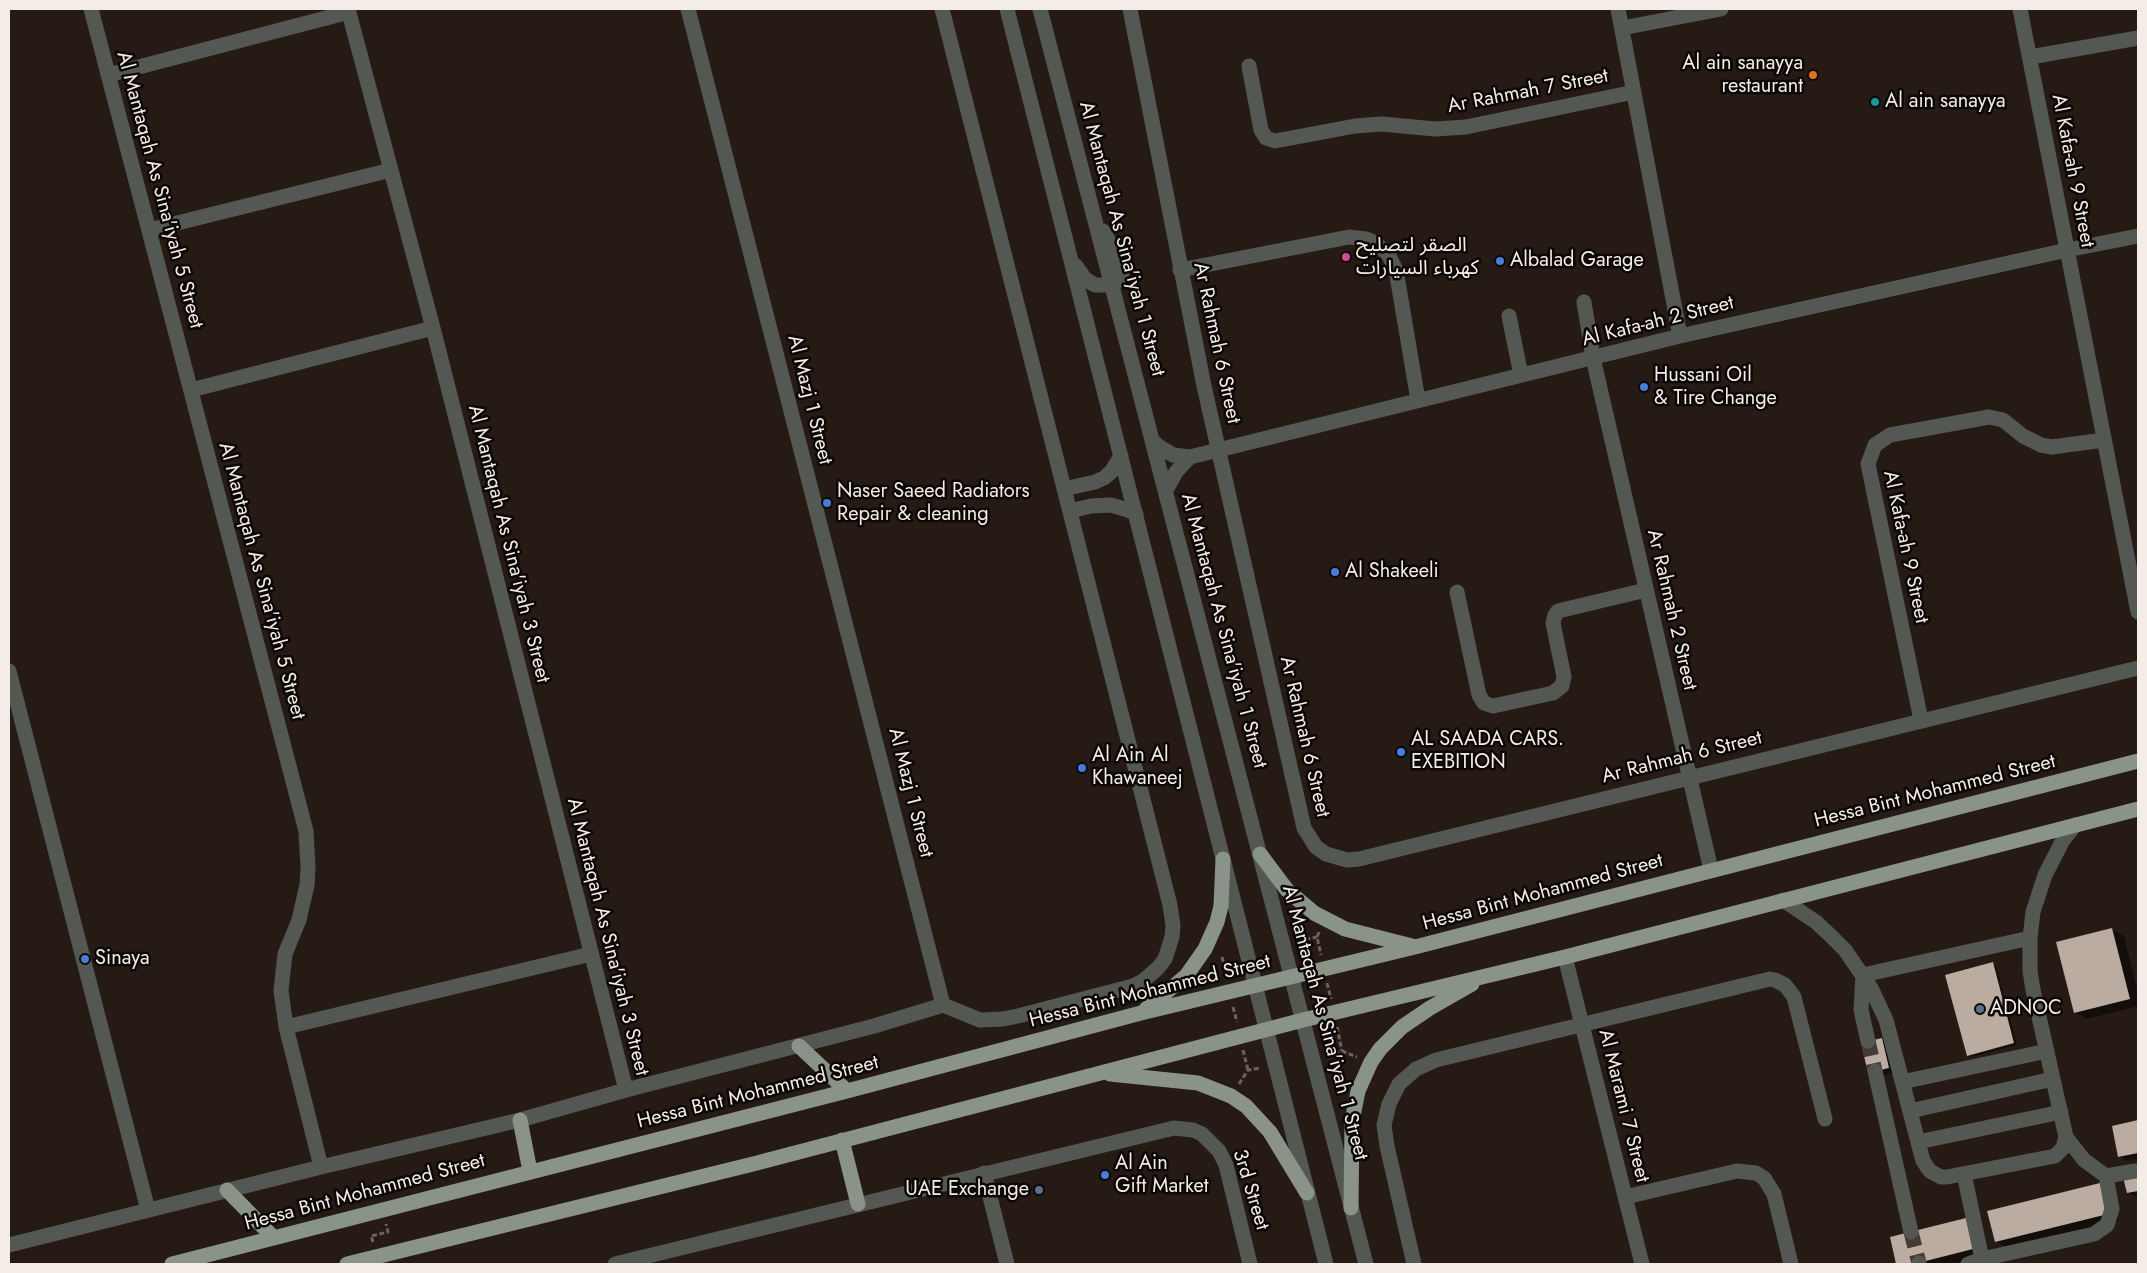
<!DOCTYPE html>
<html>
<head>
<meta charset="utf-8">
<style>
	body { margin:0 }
	#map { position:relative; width:2147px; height:1273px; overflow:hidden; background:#261b14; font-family:Jost,sans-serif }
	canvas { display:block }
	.frame { position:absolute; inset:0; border:10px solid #f3ece7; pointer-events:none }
</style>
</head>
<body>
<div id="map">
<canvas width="2147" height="1273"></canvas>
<div class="frame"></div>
</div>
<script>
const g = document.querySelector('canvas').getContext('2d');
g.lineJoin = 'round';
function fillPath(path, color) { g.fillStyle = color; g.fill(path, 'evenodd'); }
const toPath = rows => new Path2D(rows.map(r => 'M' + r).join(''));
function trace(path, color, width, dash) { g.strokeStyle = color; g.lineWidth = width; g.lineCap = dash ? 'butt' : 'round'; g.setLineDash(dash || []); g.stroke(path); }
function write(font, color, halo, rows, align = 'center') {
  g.font = font + ' Jost,"Noto Sans Arabic",sans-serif'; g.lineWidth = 5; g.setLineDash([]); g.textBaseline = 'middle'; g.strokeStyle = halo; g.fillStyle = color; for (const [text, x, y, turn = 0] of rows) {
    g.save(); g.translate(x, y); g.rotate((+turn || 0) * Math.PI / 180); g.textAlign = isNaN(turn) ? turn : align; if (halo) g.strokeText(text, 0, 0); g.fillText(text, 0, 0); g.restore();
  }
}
const shadow = toPath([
	[2112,929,2124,936,2138,993,2138,1006,2087,1019,2075,1012],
	[1993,964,1996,966,2017,1045,1971,1057,1968,1055],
	[1882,1039,1889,1044,1896,1072,1877,1077],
	[2138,1122,2138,1159,2127,1161,2119,1156,2113,1127],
	[2138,1174,2138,1196,2136,1197,2128,1192],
	[2112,1191,2119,1221,2008,1248,1996,1241],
	[1966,1220,1985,1256,1951,1264,1898,1264,1891,1238]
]);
const building = toPath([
	[2112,928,2130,999,2074,1013,2056,942],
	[1993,962,2014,1043,1967,1056,1945,975],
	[1882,1038,1889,1068,1868,1073,1861,1043],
	[2138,1120,2138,1153,2118,1157,2112,1126],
	[2138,1173,2138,1191,2127,1193,2123,1177],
	[2100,1183,2108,1214,1995,1242,1987,1211],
	[1966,1218,1973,1249,1914,1264,1896,1264,1890,1237]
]);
const minorTunnel = toPath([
	[1868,1041,1875,1071],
	[1911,1232,1919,1263]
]);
const path = toPath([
	[1319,932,1317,937,1321,955],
	[1298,941,1317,937],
	[1222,957,1227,976],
	[1327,983,1331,999],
	[1233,1007,1237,1022],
	[1337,1027,1342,1051],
	[1243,1050,1248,1070],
	[1327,1054,1342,1051,1357,1057],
	[1239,1084,1248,1070,1260,1068],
	[373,1242,371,1236,388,1232,386,1224]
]);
const minor = toPath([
	[91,9,306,831,308,867,307,885,299,920,285,954,281,990,286,1027,321,1167],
	[348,9,433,328,626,1090],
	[688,9,943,1005],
	[1007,9,1326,1264],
	[1040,9,1366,1264],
	[1130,9,1204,386,1304,828,1316,847,1326,854,1347,860,1359,859,2138,668],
	[1618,9,1680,336],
	[2020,9,2138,612],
	[1622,28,1721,9],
	[2030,57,2138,38],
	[1249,66,1261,130,1266,138,1275,141,1355,126,1382,124,1435,129,1466,127,1634,92],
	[108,75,349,12],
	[149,230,391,170],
	[1076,266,1085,279,1095,285,1112,285,1120,279,1122,273,1122,264,1103,231],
	[1180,270,1349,237,1366,239,1374,242,1388,254,1396,270,1418,400],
	[1584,302,1593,358,1711,870],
	[1509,316,1521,375],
	[191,390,433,328],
	[1152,440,1158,446,1173,455,1190,457,1680,336,2067,250,2138,236],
	[1064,489,1095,482,1104,478,1111,472,1121,456],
	[1166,490,1176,472,1190,457],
	[1070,511,1091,506,1111,505,1128,510,1136,514],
	[1457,592,1479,695,1484,703,1493,706,1553,693,1562,686,1564,677,1553,623,1555,615,1558,611,1646,590],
	[9,671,148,1210],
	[1921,720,1868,464,1875,445,1890,435,1989,417,2003,420,2023,436,2041,445,2052,447,2104,440],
	[1783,900,1816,922,1831,936,1845,950,1871,988,1886,1020,1923,1161,1930,1171,1941,1177,1947,1177,2050,1157,2055,1156,2063,1148,2066,1137,2033,990,2030,971,2030,938,2033,912,2045,875,2063,840,2075,825],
	[1565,957,1642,1264],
	[286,1027,591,954],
	[1868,1041,1861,1010,1863,975,2030,938],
	[1875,1071,1911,1232],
	[1902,1082,2047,1051],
	[1910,1111,2053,1079],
	[1918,1142,2061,1112],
	[984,1173,1007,1264],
	[1964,1174,1982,1259],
	[2106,1176,2135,1171],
	[1625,1197,1737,1171,1756,1173,1764,1178,1774,1194,1791,1264],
	[9,1245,321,1167,520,1120,626,1090,874,1026,943,1005,980,1020,1003,1019,1018,1016,1133,986,1143,981,1158,968,1165,959,1172,937,1173,926,1170,905,942,9],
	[1919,1263,1919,1264],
	[615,1264,1174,1128,1193,1130,1202,1134,1219,1151,1226,1165,1250,1264],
	[1414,1264,1387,1146,1384,1125,1389,1104,1399,1084,1416,1069,1436,1060,1770,979,1775,980,1785,985,1794,997,1825,1119],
	[1968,1264,1982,1259,2094,1234,2107,1225,2112,1209,2106,1176,2084,1160,2066,1137]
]);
const major = toPath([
	[1260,854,1287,890,1314,913,1345,929,1412,946],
	[1146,1009,1186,976,1205,949,1217,922,1221,906,1223,859],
	[799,1046,847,1091],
	[1110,1074,1198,1083,1231,1096,1246,1106,1270,1132,1307,1193],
	[520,1120,530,1171],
	[842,1140,858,1204],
	[227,1190,274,1238],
	[1351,1208,1352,1121,1358,1091,1371,1062,1380,1049,1402,1027,1430,1008,1472,984],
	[172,1264,847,1091,1141,1013,1415,947,2138,761],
	[347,1264,753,1164,1303,1020,1565,957,2138,809]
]);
const markers = [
	[1813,75,5,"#e8710a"],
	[1875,102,5,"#0f9aa8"],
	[1346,257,5,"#d1479c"],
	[1500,261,5,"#3f7fe0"],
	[1644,387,5,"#3f7fe0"],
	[827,503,5,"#3f7fe0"],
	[1335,572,5,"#3f7fe0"],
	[1401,752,5,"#3f7fe0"],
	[1082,768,5,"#3f7fe0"],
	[85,959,5,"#3f7fe0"],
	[1980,1009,5,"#5c6f8a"],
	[1105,1175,5,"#3f7fe0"],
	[1039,1190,5,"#5c6f8a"]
];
const poiNames = [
	["Al ain sanayya",1803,64,"right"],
	["restaurant",1803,87,"right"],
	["Al ain sanayya",1885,102],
	["الصقر لتصليح",1356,246],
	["كهرباء السيارات",1356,269],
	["Albalad Garage",1510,261],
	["Hussani Oil",1654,376],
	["& Tire Change",1654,399],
	["Naser Saeed Radiators",837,492],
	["Repair & cleaning",837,515],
	["Al Shakeeli",1345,572],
	["AL SAADA CARS.",1411,740],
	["EXEBITION",1411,763],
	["Al Ain Al",1092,756],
	["Khawaneej",1092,779],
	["Sinaya",95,959],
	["ADNOC",1990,1009],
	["Al Ain",1115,1164],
	["Gift Market",1115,1187],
	["UAE Exchange",1029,1190,"right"]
];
const streetNames = [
	["Ar Rahmah 7 Street",1528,92,-11],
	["Al Kafa-ah 9 Street",2072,171,79],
	["Al Mantaqah As Sina'iyah 5 Street",159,190,75],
	["Al Mantaqah As Sina'iyah 1 Street",1121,239,75],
	["Al Kafa-ah 2 Street",1658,322,-14],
	["Ar Rahmah 6 Street",1216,343,78],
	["Al Mazj 1 Street",809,400,76],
	["Al Mantaqah As Sina'iyah 3 Street",508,544,76],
	["Al Kafa-ah 9 Street",1905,547,78],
	["Al Mantaqah As Sina'iyah 5 Street",261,581,75],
	["Ar Rahmah 2 Street",1671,610,77],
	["Al Mantaqah As Sina'iyah 1 Street",1223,631,75],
	["Ar Rahmah 6 Street",1304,737,77],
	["Ar Rahmah 6 Street",1682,758,-14],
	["Hessa Bint Mohammed Street",1935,792,-14],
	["Al Mazj 1 Street",910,793,76],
	["Hessa Bint Mohammed Street",1543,893,-15],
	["Al Mantaqah As Sina'iyah 3 Street",607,937,76],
	["Hessa Bint Mohammed Street",1150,992,-14],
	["Al Mantaqah As Sina'iyah 1 Street",1324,1023,75],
	["Hessa Bint Mohammed Street",758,1093,-14],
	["Al Marami 7 Street",1623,1106,76],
	["3rd Street",1250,1190,73],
	["Hessa Bint Mohammed Street",365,1193,-15]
];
fillPath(shadow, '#0007');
fillPath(building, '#bbaca2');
trace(minorTunnel, '#453a34', 15, [15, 8]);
trace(path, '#6b625b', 3, [5, 2.5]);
trace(minor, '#545853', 15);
trace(major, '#8a9388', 15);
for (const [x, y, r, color] of markers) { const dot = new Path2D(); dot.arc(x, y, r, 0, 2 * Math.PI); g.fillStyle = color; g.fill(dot); trace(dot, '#0b0705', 2); }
write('20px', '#f3ece7', '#0b0705', poiNames, 'left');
write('20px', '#f3ece7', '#0b0705', streetNames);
</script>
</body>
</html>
